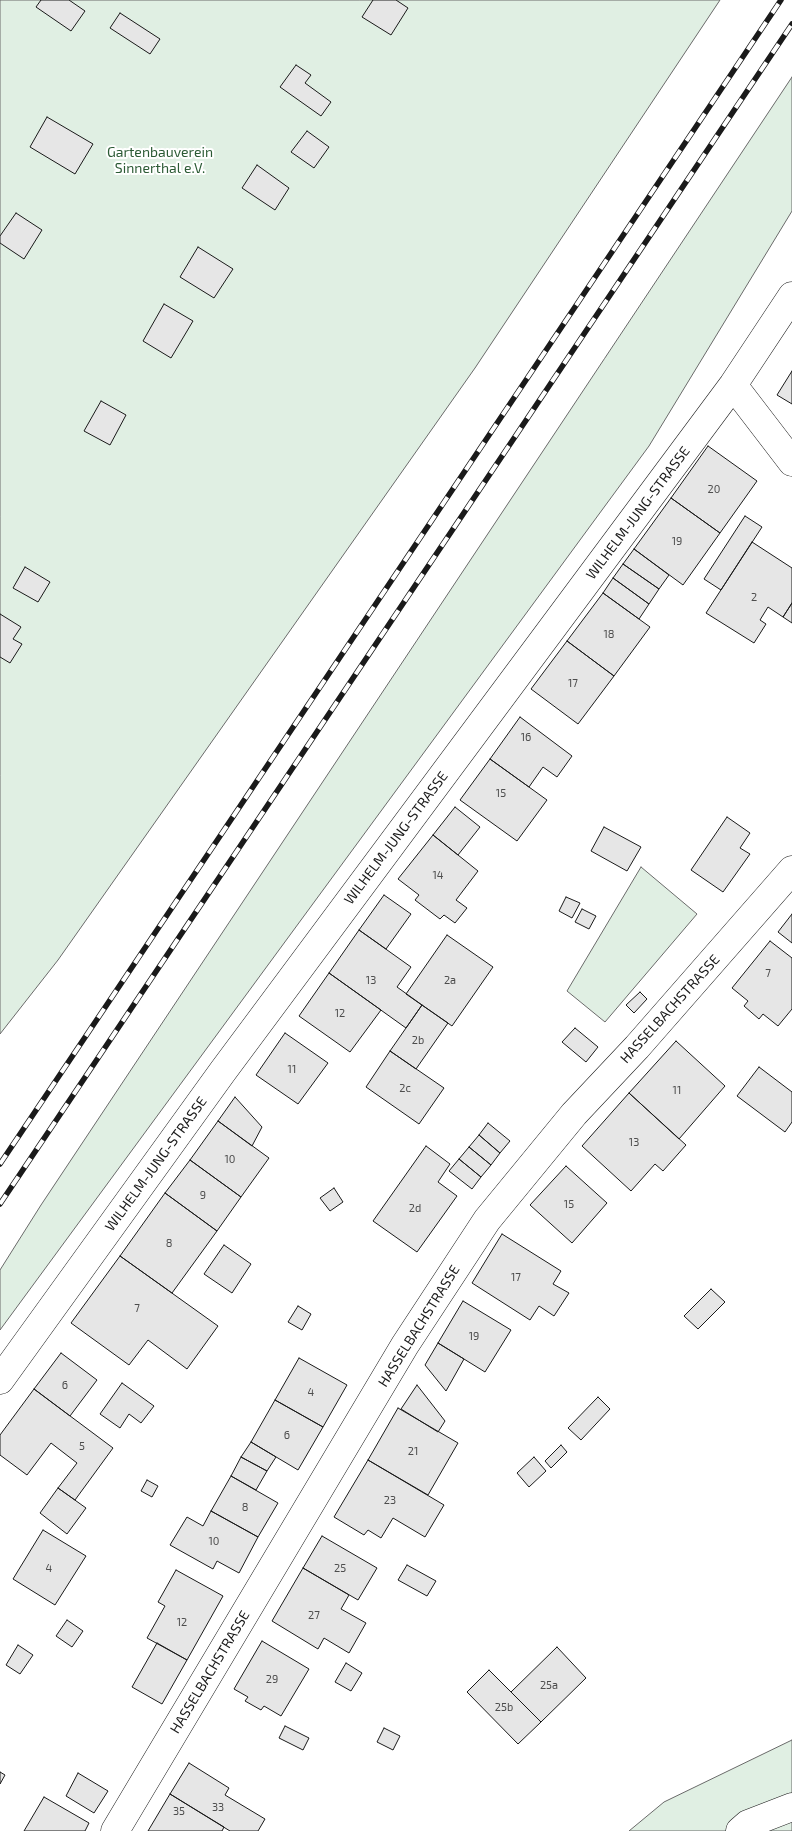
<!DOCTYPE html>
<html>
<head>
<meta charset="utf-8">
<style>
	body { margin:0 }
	canvas { display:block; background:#fff }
</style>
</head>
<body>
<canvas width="792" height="1831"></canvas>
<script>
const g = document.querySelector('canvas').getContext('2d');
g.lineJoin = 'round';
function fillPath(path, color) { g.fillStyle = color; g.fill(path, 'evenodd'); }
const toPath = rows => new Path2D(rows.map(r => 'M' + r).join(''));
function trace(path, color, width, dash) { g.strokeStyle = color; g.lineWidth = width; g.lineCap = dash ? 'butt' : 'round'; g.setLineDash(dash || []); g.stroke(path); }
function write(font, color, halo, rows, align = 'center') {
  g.font = font + ' "Exo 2",sans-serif'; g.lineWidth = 4; g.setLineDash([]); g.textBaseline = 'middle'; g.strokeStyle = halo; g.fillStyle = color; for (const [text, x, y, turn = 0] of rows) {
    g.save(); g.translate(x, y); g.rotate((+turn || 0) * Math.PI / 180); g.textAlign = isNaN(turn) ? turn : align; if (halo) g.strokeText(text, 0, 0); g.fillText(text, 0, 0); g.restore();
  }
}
const green = toPath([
	[0,0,720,0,475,368,58,960,0,1034,0,0],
	[792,77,792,211,649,446,0,1330,0,1270,41,1205,792,77],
	[641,867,697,914,605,1022,567,991,641,867],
	[792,1740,792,1831,629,1831,664,1802,792,1740]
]);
const building = toPath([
	[41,0,69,0,85,11,71,31,36,7,41,0],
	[373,0,396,0,408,8,391,35,362,17,373,0],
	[120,13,160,39,150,54,110,28,120,13],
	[296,65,311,75,305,83,331,102,321,116,280,87,296,65],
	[47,117,93,144,75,174,30,147,47,117],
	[307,131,329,147,314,168,291,152,307,131],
	[257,165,289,188,275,210,242,188,257,165],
	[16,213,42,230,24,259,0,243,0,236,16,213],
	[198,247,233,269,214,298,180,277,198,247],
	[164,304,193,321,171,358,143,341,164,304],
	[792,371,792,404,777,395,792,371],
	[101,401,126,415,110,445,84,431,101,401],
	[708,446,757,481,720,533,671,498,708,446],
	[671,498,720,533,683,585,634,549,671,498],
	[745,516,762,527,721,590,704,579,745,516],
	[752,542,792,568,792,603,783,617,768,607,760,620,766,624,754,643,706,613,752,542],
	[634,549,669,575,659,589,623,564,634,549],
	[623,564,659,589,649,604,613,578,623,564],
	[25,567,50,582,38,602,13,588,25,567],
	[613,578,649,604,639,619,603,593,613,578],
	[603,593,650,627,614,676,567,641,603,593],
	[792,603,792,623,783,617,792,603],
	[0,614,21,627,13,639,22,644,10,663,0,657,0,614],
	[567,641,614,676,578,724,531,689,567,641],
	[520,717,572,756,557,777,543,767,529,787,490,759,520,717],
	[490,759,547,800,517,841,460,800,490,759],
	[455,807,480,827,458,855,433,835,455,807],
	[727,817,750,833,740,848,750,854,723,892,691,870,727,817],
	[604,827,641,847,627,871,591,851,604,827],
	[433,835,478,871,456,900,467,908,455,923,444,915,440,919,415,900,419,895,398,879,433,835],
	[384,895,411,914,386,949,359,930,384,895],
	[566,897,580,903,572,918,559,911,566,897],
	[582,909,596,916,589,929,575,922,582,909],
	[792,914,792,943,778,932,792,914],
	[359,930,411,967,397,987,422,1005,406,1028,329,973,359,930],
	[447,935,493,967,452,1026,406,994,447,935],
	[770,941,792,958,792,1009,778,1026,763,1014,759,1019,744,1006,748,1001,732,988,770,941],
	[329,973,381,1010,350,1052,299,1016,329,973],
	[640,992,647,999,634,1013,626,1005,640,992],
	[422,1005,448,1023,416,1069,390,1051,422,1005],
	[575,1028,598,1047,586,1062,562,1042,575,1028],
	[285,1033,328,1063,298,1104,256,1075,285,1033],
	[676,1041,725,1086,679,1139,629,1093,676,1041],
	[390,1051,444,1088,419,1124,366,1087,390,1051],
	[759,1067,792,1092,792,1122,785,1132,737,1096,759,1067],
	[629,1093,686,1145,663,1171,655,1164,631,1191,582,1146,629,1093],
	[235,1097,262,1127,252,1146,218,1121,235,1097],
	[218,1121,269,1158,241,1197,190,1160,218,1121],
	[488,1123,510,1141,500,1153,479,1135,488,1123],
	[479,1135,500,1153,491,1165,469,1147,479,1135],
	[426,1146,450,1164,438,1182,457,1196,417,1252,373,1221,426,1146],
	[469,1147,491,1165,481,1177,459,1159,469,1147],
	[459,1159,481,1177,472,1189,449,1171,459,1159],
	[190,1160,241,1197,217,1231,165,1193,190,1160],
	[566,1166,607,1203,572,1243,530,1205,566,1166],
	[334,1188,343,1202,330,1211,320,1198,334,1188],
	[165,1193,217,1231,172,1293,120,1256,165,1193],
	[502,1234,561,1271,553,1284,569,1293,554,1316,539,1306,530,1320,472,1283,502,1234],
	[224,1245,251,1264,232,1293,204,1274,224,1245],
	[120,1256,218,1326,187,1369,148,1340,129,1365,71,1323,120,1256],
	[711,1289,725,1302,698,1329,684,1316,711,1289],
	[463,1301,511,1330,485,1372,438,1343,463,1301],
	[298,1306,311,1314,302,1330,288,1322,298,1306],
	[438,1343,464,1359,446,1391,425,1365,438,1343],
	[61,1353,97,1380,70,1416,34,1389,61,1353],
	[299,1358,347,1385,323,1427,275,1400,299,1358],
	[122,1383,154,1406,141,1423,129,1414,120,1428,100,1414,122,1383],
	[417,1385,445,1421,438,1432,401,1409,417,1385],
	[34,1389,113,1448,75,1500,58,1488,77,1463,51,1443,27,1475,0,1455,0,1435,34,1389],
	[598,1397,610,1409,581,1440,568,1428,598,1397],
	[275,1400,323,1427,298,1470,251,1442,275,1400],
	[398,1408,458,1443,428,1495,368,1460,398,1408],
	[251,1442,276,1457,267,1471,241,1457,251,1442],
	[561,1445,567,1452,551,1468,545,1461,561,1445],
	[241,1457,267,1471,256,1490,231,1476,241,1457],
	[534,1457,546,1471,529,1487,517,1473,534,1457],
	[368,1460,444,1505,425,1537,393,1518,381,1538,368,1530,364,1535,334,1517,368,1460],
	[231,1476,278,1503,258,1537,211,1511,231,1476],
	[147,1480,158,1486,152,1497,141,1491,147,1480],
	[58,1488,86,1508,67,1534,40,1513,58,1488],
	[211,1511,258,1537,239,1573,217,1561,213,1569,170,1545,187,1517,203,1526,211,1511],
	[43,1530,86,1556,55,1605,13,1579,43,1530],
	[322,1536,377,1568,358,1600,303,1568,322,1536],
	[407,1565,436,1581,427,1596,398,1580,407,1565],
	[303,1568,349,1595,341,1609,366,1623,349,1653,324,1638,318,1649,272,1621,303,1568],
	[176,1570,223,1596,187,1660,147,1638,165,1606,158,1602,176,1570],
	[67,1620,83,1631,72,1647,56,1636,67,1620],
	[262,1641,309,1669,281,1716,264,1706,261,1710,245,1701,248,1697,234,1689,262,1641],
	[157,1643,187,1660,162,1704,132,1687,157,1643],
	[18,1645,33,1655,20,1674,6,1665,18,1645],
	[557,1647,586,1678,541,1722,511,1692,557,1647],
	[346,1663,362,1673,351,1691,335,1682,346,1663],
	[489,1670,541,1722,518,1744,467,1692,489,1670],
	[285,1726,309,1738,303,1750,279,1738,285,1726],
	[384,1728,400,1736,393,1750,377,1742,384,1728],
	[189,1763,229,1788,225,1795,265,1819,258,1831,230,1831,170,1794,189,1763],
	[0,1772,5,1775,0,1784,0,1772],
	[78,1773,108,1791,94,1813,66,1796,78,1773],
	[170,1794,224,1827,222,1831,148,1831,170,1794],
	[44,1797,89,1823,85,1831,24,1831,44,1797]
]);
const minor = toPath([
	[733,385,792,462],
	[0,1380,223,1071,733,385,792,296],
	[115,1831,405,1345,487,1220,574,1114,637,1047,792,870]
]);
const secondary = toPath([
	[740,1831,748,1824,792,1807]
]);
const rail = toPath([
	[0,1164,781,0],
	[0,1204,792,24]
]);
const numberNames = [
	["20",714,489],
	["19",677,541],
	["2",754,597],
	["18",609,634],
	["17",573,683],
	["16",526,737],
	["15",501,793],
	["14",438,875],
	["7",768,973],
	["13",371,980],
	["2a",450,980],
	["12",340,1013],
	["2b",418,1040],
	["11",292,1069],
	["2c",405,1088],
	["11",677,1090],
	["13",634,1142],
	["10",230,1159],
	["9",203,1195],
	["15",569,1204],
	["2d",415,1208],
	["8",169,1243],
	["17",516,1277],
	["7",137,1308],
	["19",474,1336],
	["6",65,1385],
	["4",311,1392],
	["6",287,1435],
	["5",82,1446],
	["21",413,1451],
	["23",390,1500],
	["8",245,1507],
	["10",214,1541],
	["4",49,1568],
	["25",340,1568],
	["27",314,1615],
	["12",182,1622],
	["29",272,1679],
	["25a",549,1685],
	["25b",504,1707],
	["33",218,1807],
	["35",179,1811]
];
const parkNames = [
	["Gartenbauverein",160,152],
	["Sinnerthal e.V.",160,168]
];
const streetNames = [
	["WILHELM-JUNG-STRASSE",638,513,-53],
	["WILHELM-JUNG-STRASSE",396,838,-53],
	["HASSELBACHSTRASSE",670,1009,-48],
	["WILHELM-JUNG-STRASSE",156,1164,-54],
	["HASSELBACHSTRASSE",419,1326,-58],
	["HASSELBACHSTRASSE",210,1672,-59]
];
fillPath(green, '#e0efe3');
trace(green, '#6a6a6a', 1);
fillPath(building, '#e6e6e6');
trace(building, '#1a1a1a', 1);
trace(minor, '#1a1a1a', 29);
trace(secondary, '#1a1a1a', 29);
trace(minor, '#fff', 28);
trace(secondary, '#fff', 28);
trace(rail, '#1a1a1a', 5.5);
trace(rail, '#fff', 4, [11]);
write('11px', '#4d4d4d', null, numberNames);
write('14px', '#2b5a34', '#fff', parkNames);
write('14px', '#1a1a1a', '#fff', streetNames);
</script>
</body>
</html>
